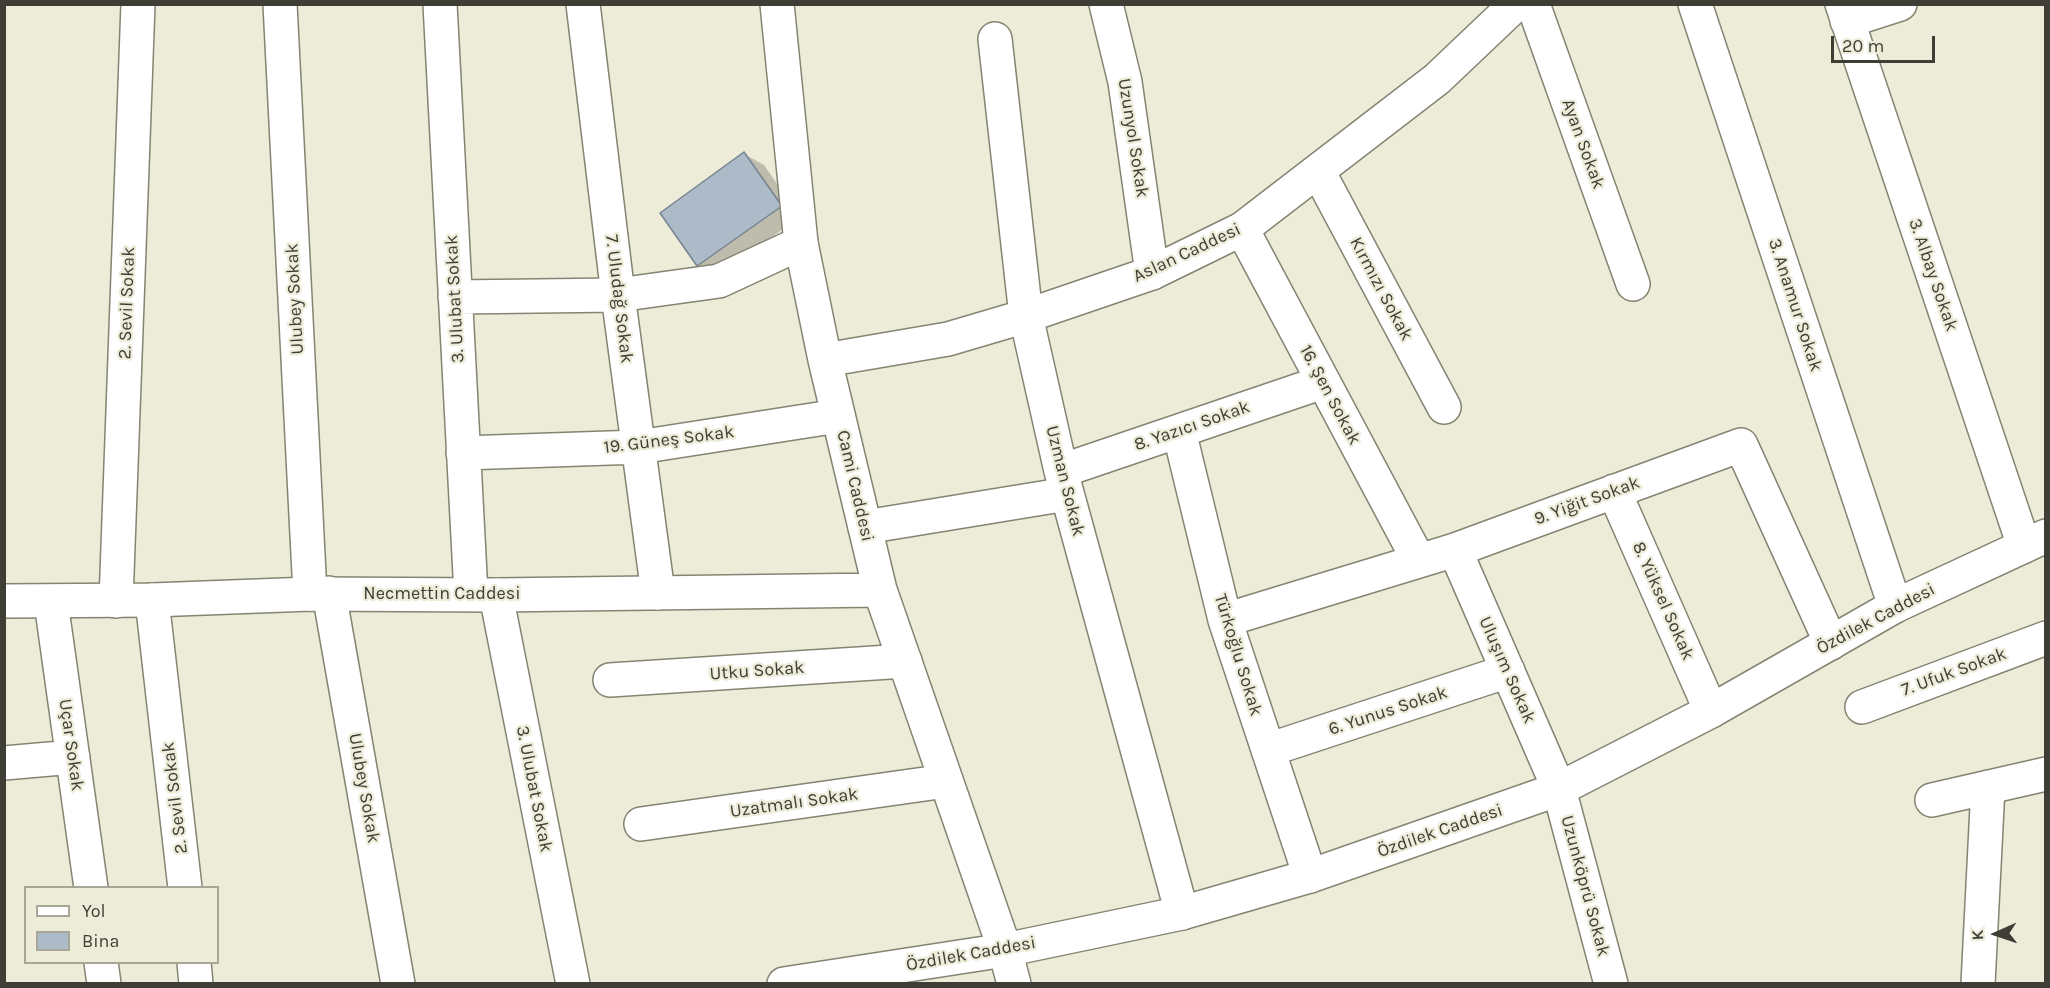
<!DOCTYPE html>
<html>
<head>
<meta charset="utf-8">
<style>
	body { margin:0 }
	#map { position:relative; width:2050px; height:988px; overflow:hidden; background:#edecd9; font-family:Karla,sans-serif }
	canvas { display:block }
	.frame { position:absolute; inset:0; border:6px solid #3e3d36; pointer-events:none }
	.legend { position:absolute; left:24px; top:886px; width:195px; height:78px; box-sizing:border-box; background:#edecd9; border:2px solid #a7a698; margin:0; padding:8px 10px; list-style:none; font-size:18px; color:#3e3d36 }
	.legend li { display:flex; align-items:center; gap:12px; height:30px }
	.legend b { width:30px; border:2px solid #a7a698 }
	.north { position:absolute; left:1966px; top:904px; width:60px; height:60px; -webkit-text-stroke:4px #edecd9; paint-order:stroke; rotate:267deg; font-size:16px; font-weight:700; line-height:24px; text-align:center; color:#3e3d36 }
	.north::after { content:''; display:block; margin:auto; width:21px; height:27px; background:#3e3d36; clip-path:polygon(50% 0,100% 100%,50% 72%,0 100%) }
	.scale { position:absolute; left:1831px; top:36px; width:104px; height:27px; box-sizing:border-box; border:3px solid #3e3d36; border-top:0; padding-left:8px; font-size:18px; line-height:21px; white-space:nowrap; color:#3e3d36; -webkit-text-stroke:4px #edecd9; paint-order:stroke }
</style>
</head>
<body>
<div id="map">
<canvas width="2050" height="988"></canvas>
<div class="frame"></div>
<ul class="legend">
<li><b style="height:8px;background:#fff"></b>Yol</li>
<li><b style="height:16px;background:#adbbc9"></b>Bina</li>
</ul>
<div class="north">K</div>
<div class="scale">20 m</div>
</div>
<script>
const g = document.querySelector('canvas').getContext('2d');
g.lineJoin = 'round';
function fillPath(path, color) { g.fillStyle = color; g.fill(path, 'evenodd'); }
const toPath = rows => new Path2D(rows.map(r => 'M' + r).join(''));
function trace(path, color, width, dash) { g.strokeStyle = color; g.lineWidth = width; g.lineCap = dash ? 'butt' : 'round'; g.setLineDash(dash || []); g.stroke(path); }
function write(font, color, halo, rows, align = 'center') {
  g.font = font + ' Karla,sans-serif'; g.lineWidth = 4.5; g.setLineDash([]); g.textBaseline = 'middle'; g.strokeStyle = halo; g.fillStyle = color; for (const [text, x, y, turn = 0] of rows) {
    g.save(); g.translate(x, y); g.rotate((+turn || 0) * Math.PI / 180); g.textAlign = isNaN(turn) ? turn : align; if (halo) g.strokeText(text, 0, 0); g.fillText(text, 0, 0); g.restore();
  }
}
const shadow = toPath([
	[744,154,764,165,800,217,717,276,698,265]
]);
const building = toPath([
	[744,152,782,206,697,266,660,213,744,152]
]);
const street = toPath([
	[280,4,310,594],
	[440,4,471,594],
	[583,4,618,295,658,593],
	[1106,4,1125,82,1152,273],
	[1533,4,1633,284],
	[1695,4,1895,606],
	[1842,4,2024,546],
	[1847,21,1900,4],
	[995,39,1026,316,1061,471,1182,913],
	[1318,171,1444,407],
	[1242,229,1419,561],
	[455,297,618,295,719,281,801,243],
	[1179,431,1225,620,1310,876],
	[463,453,639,447,838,416],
	[1061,471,1323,382],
	[1614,491,1711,711],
	[865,527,1067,494],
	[1455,550,1559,789,1611,984],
	[329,593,398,984],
	[496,595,573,984],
	[152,600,185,888],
	[116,601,138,4],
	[51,602,91,888],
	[1225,620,1455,550,1741,445,1831,643],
	[610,680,905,661],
	[1862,707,2046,638],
	[1268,750,1508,671],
	[4,763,73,757],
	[1932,800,2046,774],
	[641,824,946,781],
	[1005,950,1014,984],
	[101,962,104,984],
	[194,962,196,984],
	[1978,984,1988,787]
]);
const secondary = toPath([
	[777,4,801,243,825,360,880,590,1005,950],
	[825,360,948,339,1026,316,1152,273,1242,229,1437,79,1516,4],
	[4,601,152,600,310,594,496,595,880,590],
	[784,984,1005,950,1182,913,1310,876,1559,789,1711,711,1895,606,2046,536]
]);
const streetNames = [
	["Uzunyol Sokak",1133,138,81],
	["Ayan Sokak",1583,144,70],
	["Aslan Caddesi",1187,253,-25],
	["3. Albay Sokak",1933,275,71],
	["Kırmızı Sokak",1381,289,62],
	["Ulubey Sokak",295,299,-93],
	["3. Ulubat Sokak",455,299,-93],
	["7. Uludağ Sokak",619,299,83],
	["2. Sevil Sokak",127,303,-88],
	["3. Anamur Sokak",1795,305,72],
	["16. Şen Sokak",1330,395,62],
	["8. Yazıcı Sokak",1192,426,-19],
	["19. Güneş Sokak",669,440,-7],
	["Uzman Sokak",1065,481,76],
	["Cami Caddesi",855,486,77],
	["9. Yiğit Sokak",1587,501,-20],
	["Necmettin Caddesi",442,594],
	["8. Yüksel Sokak",1663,601,66],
	["Özdilek Caddesi",1876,619,-28],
	["Türkoğlu Sokak",1238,655,73],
	["Uluşım Sokak",1507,670,66],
	["Utku Sokak",757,671,-4],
	["7. Ufuk Sokak",1954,672,-20],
	["6. Yunus Sokak",1388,711,-18],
	["Uçar Sokak",71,745,82],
	["Ulubey Sokak",364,788,80],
	["3. Ulubat Sokak",534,789,79],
	["2. Sevil Sokak",175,798,-97],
	["Uzatmalı Sokak",794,803,-8],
	["Özdilek Caddesi",1440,831,-19],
	["Uzunköprü Sokak",1585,886,75],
	["Özdilek Caddesi",971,954,-10]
];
fillPath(shadow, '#0003');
fillPath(building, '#adbbc9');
trace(building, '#75828f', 1.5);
trace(street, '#858473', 36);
trace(secondary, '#858473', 36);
trace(street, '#fff', 33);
trace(secondary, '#fff', 33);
write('18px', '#3e3d36', '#edecd9', streetNames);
</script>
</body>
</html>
